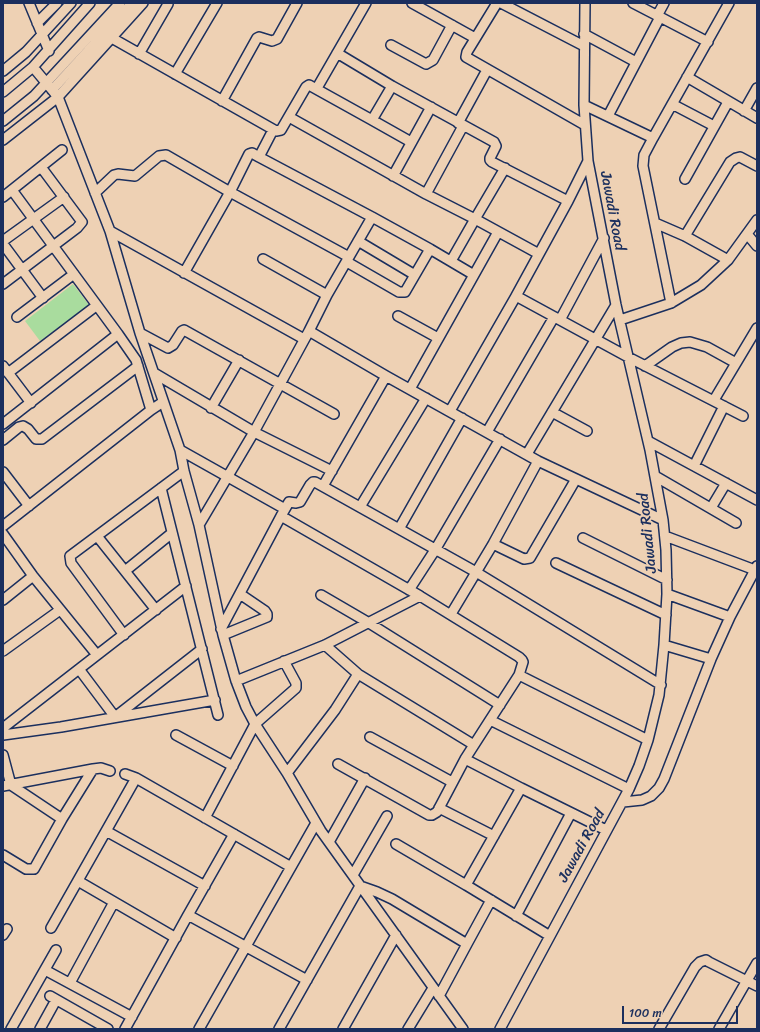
<!DOCTYPE html>
<html>
<head>
<meta charset="utf-8">
<style>
	body { margin:0 }
	#map { position:relative; width:760px; height:1032px; overflow:hidden; background:#eed1b4; font-family:Sriracha,sans-serif }
	canvas { display:block }
	.frame { position:absolute; inset:0; border:4px solid #1b2f5e; pointer-events:none }
	.scale { position:absolute; left:622px; top:1006px; width:116px; height:18px; box-sizing:border-box; border:2px solid #1b2f5e; border-top:0; padding-left:5px; font-size:12px; line-height:14px; white-space:nowrap; color:#1b2f5e; -webkit-text-stroke:3px #eed1b4; paint-order:stroke }
</style>
</head>
<body>
<div id="map">
<canvas width="760" height="1032"></canvas>
<div class="frame"></div>
<div class="scale">100 m</div>
</div>
<script>
const g = document.querySelector('canvas').getContext('2d');
g.lineJoin = 'round';
function fillPath(path, color) { g.fillStyle = color; g.fill(path, 'evenodd'); }
const toPath = rows => new Path2D(rows.map(r => 'M' + r).join(''));
function trace(path, color, width, dash) { g.strokeStyle = color; g.lineWidth = width; g.lineCap = dash ? 'butt' : 'round'; g.setLineDash(dash || []); g.stroke(path); }
function write(font, color, halo, rows, align = 'center') {
  g.font = font + ' Sriracha,sans-serif'; g.lineWidth = 4; g.setLineDash([]); g.textBaseline = 'middle'; g.strokeStyle = halo; g.fillStyle = color; for (const [text, x, y, turn = 0] of rows) {
    g.save(); g.translate(x, y); g.rotate((+turn || 0) * Math.PI / 180); g.textAlign = isNaN(turn) ? turn : align; if (halo) g.strokeText(text, 0, 0); g.fillText(text, 0, 0); g.restore();
  }
}
const green = toPath([
	[73,284,89,305,40,341,25,321]
]);
const minor = toPath([
	[29,3,49,51],
	[412,3,475,38],
	[497,3,467,52,466,57,585,125],
	[501,3,584,46],
	[633,3,660,17],
	[657,16,664,3],
	[37,23,57,3],
	[103,33,276,131,281,130,306,87,309,85,372,120,392,86,494,142,496,146,490,158,490,160,492,162,568,201],
	[584,34,636,62],
	[391,45,426,64,433,60,452,25],
	[337,53,392,86],
	[139,54,168,4],
	[33,67,58,97,110,231,140,333,180,450,184,471,199,525,223,635,236,681,246,707,255,724,287,773,321,831,463,1029],
	[3,71,26,52,71,3],
	[175,74,217,3],
	[687,77,757,118],
	[317,88,366,3],
	[52,90,132,3],
	[3,92,33,67,90,3],
	[222,101,257,38,259,37,272,41,277,39,297,3],
	[672,104,714,126],
	[584,105,653,138,729,3],
	[744,111,757,88],
	[608,116,660,17,708,42],
	[289,117,426,194,463,126],
	[372,120,411,142],
	[3,121,34,96,120,3],
	[458,123,487,70],
	[273,130,259,157,372,217],
	[3,140,58,97,143,3],
	[505,168,475,219,539,254],
	[393,176,431,107],
	[685,179,728,102],
	[95,193,114,175,118,174,135,176,159,156,166,155,230,192,349,257],
	[426,194,475,219,451,261],
	[3,197,62,150],
	[655,223,685,236,728,260,757,220],
	[110,231,304,339],
	[747,234,757,246],
	[685,236,730,162,736,158,740,157,757,166],
	[3,241,64,197],
	[358,241,415,275],
	[3,244,43,298],
	[263,259,327,295],
	[347,262,399,292,405,292,430,249],
	[184,273,230,192,249,154,252,153,259,157],
	[3,284,77,228,82,222,41,167],
	[516,296,568,201,588,161],
	[671,303,701,285,728,260],
	[398,316,438,338],
	[17,317,74,274],
	[560,320,604,238],
	[620,320,671,303,643,166,644,155,653,138],
	[309,331,327,295,372,217,430,249,474,275],
	[140,333,168,348,173,345,182,331,184,330,334,414],
	[118,334,136,360,151,410],
	[3,366,31,403],
	[645,366,672,347,681,343,690,342,707,347,736,363],
	[8,373,96,306],
	[154,373,254,432,332,471],
	[410,389,498,232],
	[714,400,757,328],
	[211,408,239,360],
	[450,411,516,296,628,357,743,416],
	[552,412,587,431],
	[3,424,118,334,12,190],
	[487,432,554,317],
	[3,440,19,427,23,426,28,429,36,439,42,439,138,366],
	[648,441,757,500],
	[180,450,285,509],
	[527,454,616,305],
	[694,466,724,406],
	[3,472,29,506],
	[655,476,736,523],
	[323,486,386,376],
	[161,488,218,715],
	[360,507,426,398],
	[711,508,726,483],
	[281,516,289,502,296,503,300,502,310,485,313,482,315,482,476,572,661,685],
	[199,525,254,432,309,331,386,376,538,461,663,520],
	[3,526,151,410,163,402],
	[399,529,462,418],
	[3,534,33,576,97,655],
	[97,536,156,610],
	[665,536,755,570],
	[583,538,667,580],
	[493,544,524,559,530,558,576,479],
	[556,563,666,615],
	[125,571,172,533],
	[409,590,435,550,500,439],
	[667,594,730,617],
	[321,595,369,623,500,705],
	[3,600,33,576],
	[451,614,493,544,538,461],
	[221,629,281,516,420,596,519,657,522,660,523,662,519,675,648,740],
	[124,635,71,563,70,556,184,471],
	[223,635,267,617,267,614,265,611,240,594],
	[325,645,358,674,474,745],
	[664,645,711,659],
	[3,651,60,610],
	[79,669,115,717,202,649],
	[519,675,490,720,629,789],
	[236,681,325,645,420,596],
	[3,728,186,586],
	[3,735,61,727,215,700],
	[176,735,233,766],
	[370,737,452,782],
	[3,755,11,785,62,819],
	[465,759,521,788],
	[338,764,429,815,432,815,437,812,465,759,490,720],
	[287,773,335,710,358,674],
	[125,774,136,778,291,867],
	[136,778,106,831,205,886],
	[3,786,93,769],
	[623,802,642,800,651,796,659,788,664,779,711,659,730,617,757,566],
	[439,808,494,836],
	[205,818,255,724,296,688,296,683,284,661],
	[329,842,365,778],
	[396,844,466,885,521,788,606,830],
	[3,855,26,869,34,869,62,819,93,769,101,768,110,771],
	[353,875,387,816],
	[78,881,176,938],
	[466,885,550,936],
	[188,915,234,834],
	[516,916,571,813],
	[51,928,106,831],
	[3,935,7,929],
	[467,944,491,900],
	[45,970,132,1017],
	[70,983,114,902],
	[50,996,108,1029],
	[11,1029,56,950],
	[40,1029,56,1000],
	[125,1029,188,915,307,980],
	[199,1029,316,823],
	[279,1029,360,886,377,892,392,899,467,944,439,996],
	[343,1029,396,935],
	[408,1029,433,988],
	[500,1029,629,789,639,766,648,740,659,695,664,645,667,594,666,550,663,520,650,450,616,305,588,161,584,105,585,3],
	[659,1029,695,967,700,962,706,960,709,962,757,986],
	[719,1029,757,963]
]);
const streetNames = [
	["Jawadi Road",612,211,79],
	["Jawadi Road",648,533,-96],
	["Jawadi Road",582,846,-61]
];
fillPath(green, '#a9dc9e');
trace(minor, '#1b2f5e', 12);
trace(minor, '#eed1b4', 9);
write('15px', '#1b2f5e', '#eed1b4', streetNames);
</script>
</body>
</html>
